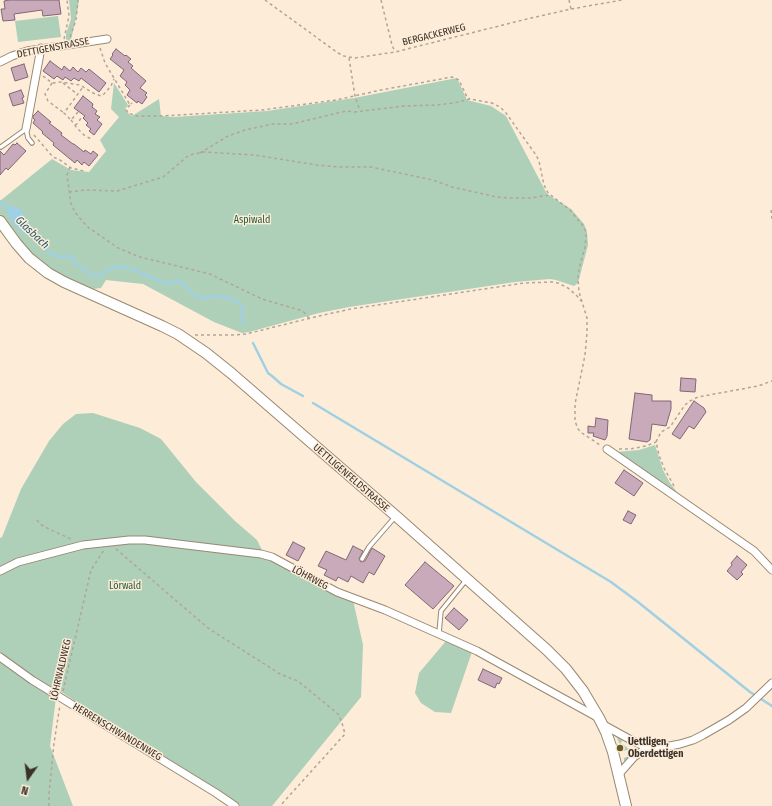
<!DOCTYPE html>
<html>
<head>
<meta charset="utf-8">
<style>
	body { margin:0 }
	#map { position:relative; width:772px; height:806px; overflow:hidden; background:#fdecd8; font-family:"Fira Sans Condensed",sans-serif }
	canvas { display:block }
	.north { position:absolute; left:8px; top:758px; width:40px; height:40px; -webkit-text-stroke:3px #fdecd8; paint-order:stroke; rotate:194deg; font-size:11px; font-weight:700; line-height:16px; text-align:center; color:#3a3228 }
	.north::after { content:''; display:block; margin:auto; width:14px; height:18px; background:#3a3228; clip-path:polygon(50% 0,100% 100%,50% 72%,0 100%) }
</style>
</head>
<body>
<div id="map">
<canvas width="772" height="806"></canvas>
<div class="north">N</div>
</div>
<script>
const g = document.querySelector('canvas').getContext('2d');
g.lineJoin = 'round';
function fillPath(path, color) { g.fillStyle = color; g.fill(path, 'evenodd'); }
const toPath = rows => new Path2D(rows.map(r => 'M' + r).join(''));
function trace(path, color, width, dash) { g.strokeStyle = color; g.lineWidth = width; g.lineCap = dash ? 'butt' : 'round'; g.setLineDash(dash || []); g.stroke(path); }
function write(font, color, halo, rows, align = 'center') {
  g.font = font + ' "Fira Sans Condensed",sans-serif'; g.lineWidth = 3; g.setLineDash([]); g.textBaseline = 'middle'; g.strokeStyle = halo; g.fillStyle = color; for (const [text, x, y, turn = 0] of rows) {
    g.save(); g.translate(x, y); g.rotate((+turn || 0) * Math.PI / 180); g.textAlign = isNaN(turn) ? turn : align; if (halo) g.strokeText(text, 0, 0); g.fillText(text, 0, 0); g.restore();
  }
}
const green = toPath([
	[69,0,79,0,77,13,71,40,66,41,66,34,71,19],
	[58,16,61,37,18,42,15,21],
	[457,78,467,100,491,106,506,116,547,194,571,209,584,224,587,232,588,245,578,283,574,286,556,280,550,279,515,282,349,307,319,313,249,332,242,333,214,322,143,284,106,280,101,288,93,289,83,287,58,275,35,258,19,241,0,214,0,201,52,159,71,170,89,172,106,151,100,140,119,117,111,109,114,83,128,105,125,109,130,115,132,116,159,99,161,116,174,117,267,111,354,98],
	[93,413,140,428,161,439,196,482,235,521,257,540,263,552,353,600,363,645,361,697,272,806,240,806,206,783,152,752,57,689,50,746,73,806,0,806,0,538,2,537,21,489,49,441,63,424,76,414],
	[655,445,663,470,670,483,680,496,616,452,639,450],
	[446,641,472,652,451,713,435,712,421,703,415,693,419,673],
	[616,735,623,739,621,743,633,752,637,747,638,748,637,751,626,762,624,761,624,758,629,756,627,750,622,751]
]);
const water = toPath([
	[7,206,12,207,16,206,20,209,32,228,31,236,24,234,17,228,12,222,11,219,9,216,6,209]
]);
const stream = toPath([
	[0,201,9,210],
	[29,234,41,245,51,253,60,257,73,256,74,262,89,273,94,276,98,276,110,269,118,266,135,270,166,284,177,281,180,281,194,295,203,298,221,296,234,300,240,304,243,308,242,320,244,324],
	[253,343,268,373,272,376,281,384,303,396],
	[313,403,611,582,638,602,750,692,772,706]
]);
const building = toPath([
	[9,0,59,0,61,14,43,16,42,10,14,14,15,20,3,21,1,9,5,9,4,1,9,0],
	[116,49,125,56,126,55,131,59,128,62,133,66,131,68,146,81,140,88,147,93,145,95,147,97,142,104,138,101,137,103,127,95,130,90,125,85,127,82,120,76,124,70,110,59,113,55,112,54,116,49],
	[50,61,62,70,64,66,70,71,73,67,78,72,81,68,86,72,89,69,106,83,99,92,81,78,79,81,74,78,71,81,65,77,63,80,57,76,54,79,43,71,50,61],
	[24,64,28,77,15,81,11,68,24,64],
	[21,90,24,97,22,98,24,103,13,106,9,94,21,90],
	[83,96,93,104,92,107,97,111,95,114,100,117,97,120,102,124,94,135,89,131,91,129,86,125,88,123,83,118,85,116,74,108,83,96],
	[38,111,51,122,49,123,62,133,61,135,73,144,74,144,84,152,85,150,91,154,93,151,98,155,89,166,84,162,82,165,77,160,75,163,53,145,54,143,42,133,43,132,33,123,35,120,33,118,33,116,38,111],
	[17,143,26,151,8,170,6,168,0,175,0,151,4,155,13,144,15,145,17,143],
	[681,378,696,379,695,392,680,391,681,378],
	[635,393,652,395,652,401,671,401,671,409,666,426,652,424,650,440,647,442,629,439,635,393],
	[694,401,704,408,706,412,694,429,689,426,680,439,672,434,694,401],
	[596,418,608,420,607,436,605,440,593,436,594,433,588,433,588,426,595,427,596,418],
	[624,470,643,483,634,496,615,483,624,470],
	[628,511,636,515,631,524,623,520,628,511],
	[293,542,305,548,298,561,286,555,293,542],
	[353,546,363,551,359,559,361,562,365,561,372,548,385,556,374,575,369,572,363,583,351,576,348,582,338,577,336,581,324,575,327,570,318,566,326,551,346,560,353,546],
	[737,556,747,565,741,572,743,574,737,580,727,571,732,565,731,563,737,556],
	[425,562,454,586,433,609,405,585,425,562],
	[454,608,468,620,459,630,445,618,454,608],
	[483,669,502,678,499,684,497,683,495,688,478,680,483,669]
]);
const path = toPath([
	[265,0,338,53,344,56,355,58,395,52,527,19,571,9,622,0],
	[381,0,392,45,395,52],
	[569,0,571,9],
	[70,37,76,20,78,0],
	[64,39,69,16,67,0],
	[100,48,105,63,130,105,132,103],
	[349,58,355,96,359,108,361,110],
	[43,76,52,83,62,82,80,85,93,93,101,96,104,94,111,86,114,79],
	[52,83,45,94,48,101,64,113],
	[63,83,77,94],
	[130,105,127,108,126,110,129,113,135,116,162,116,262,110,336,100,381,90,452,77,459,80,467,97,470,99],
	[78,112,71,120,64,113,83,87],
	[71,120,77,128,84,135,91,139],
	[75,125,78,123,81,118],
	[34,135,53,157,60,160,71,168,84,171],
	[200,153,228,136,245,130,273,124,292,124,346,111,354,112,404,106,437,105,454,103,470,99,492,103,500,107,506,113,536,155,539,161,544,185,548,193,570,210,584,227,586,232,586,237,585,247,579,269,578,278,579,292,587,318,587,333,585,355,575,404,575,421,578,429,582,433,600,445],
	[70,167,67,175,71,204,75,212,82,221,89,228,111,243,118,248,140,257,210,274,262,299,303,311,309,318],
	[69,192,86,190,117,191,163,177,189,155,204,152,254,155,317,165,340,167,371,167,433,180,452,187,497,197,509,198,530,198,550,195],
	[771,210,772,219],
	[195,335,234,335,246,334,319,316,351,309,524,283,552,282,558,283,568,288,577,296,581,301],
	[619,449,630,449,646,446,656,442],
	[674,486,664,468,659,455,656,442,661,432,670,427,685,405,690,401,698,397,758,386,772,381],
	[37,520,40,524,47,528,73,540],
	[116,549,208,628,280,674,298,681,338,714,342,723,345,734,280,806],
	[63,691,91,570,104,550],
	[49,806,49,794,54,743,60,705]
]);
const service = toPath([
	[1,147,26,129,28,138,32,143],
	[362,559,369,547,395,517],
	[439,633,441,611,467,579]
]);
const minor = toPath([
	[0,62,12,56,27,51,107,39],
	[26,129,41,48],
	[607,449,754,551,772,570],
	[0,571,18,562,83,545,129,540,145,540,261,554,272,557,337,592,385,610,477,651,597,717],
	[0,657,32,680,216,793,235,806],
	[602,724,631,740,648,748,659,748,680,744,693,740,703,735,729,720,746,708,772,683],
	[619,774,634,757,641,752,648,748]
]);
const secondary = toPath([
	[0,221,16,243,29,258,48,273,64,282,162,326,178,334,206,353,231,373,396,516,547,650,566,669,583,691,599,718,606,732,613,752,626,806]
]);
const markers = [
	[620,748,4,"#685926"]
];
const streetNames = [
	["BERGACKERWEG",434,35,-14],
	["DETTIGENSTRASSE",53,48,-11],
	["UETTLIGENFELDSTRASSE",351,478,41],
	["LÖHRWEG",310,578,28],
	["LÖHRWALDWEG",61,670,-77],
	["HERRENSCHWANDENWEG",117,732,31]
];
const parkNames = [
	["Aspiwald",252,220],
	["Lörwald",125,586]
];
const poiNames = [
	["Uettligen,",628,742],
	["Oberdettigen",628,754]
];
const waterNames = [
	["Glasbach",32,233,44]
];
fillPath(green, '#aecfb8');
fillPath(water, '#9fd0e3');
trace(stream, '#9fd0e3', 2.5);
fillPath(building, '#c8aabb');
trace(building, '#816676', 1);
trace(service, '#9a8870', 5.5);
trace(minor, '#9a8870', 9);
trace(secondary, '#9a8870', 12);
trace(path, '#b2a595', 1.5, [3, 3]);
trace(service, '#fff', 3.5);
trace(minor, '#fff', 7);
trace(secondary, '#fff', 10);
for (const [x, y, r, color] of markers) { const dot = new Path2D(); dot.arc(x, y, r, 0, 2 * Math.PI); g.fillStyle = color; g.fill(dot); trace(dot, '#fdecd8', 1.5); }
write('10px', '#3a3228', '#fdecd8', streetNames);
write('10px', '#205e3a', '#fdecd8', parkNames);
write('bold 10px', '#3a3228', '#fdecd8', poiNames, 'left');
write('italic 11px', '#1b5a6e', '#fdecd8', waterNames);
</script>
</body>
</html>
